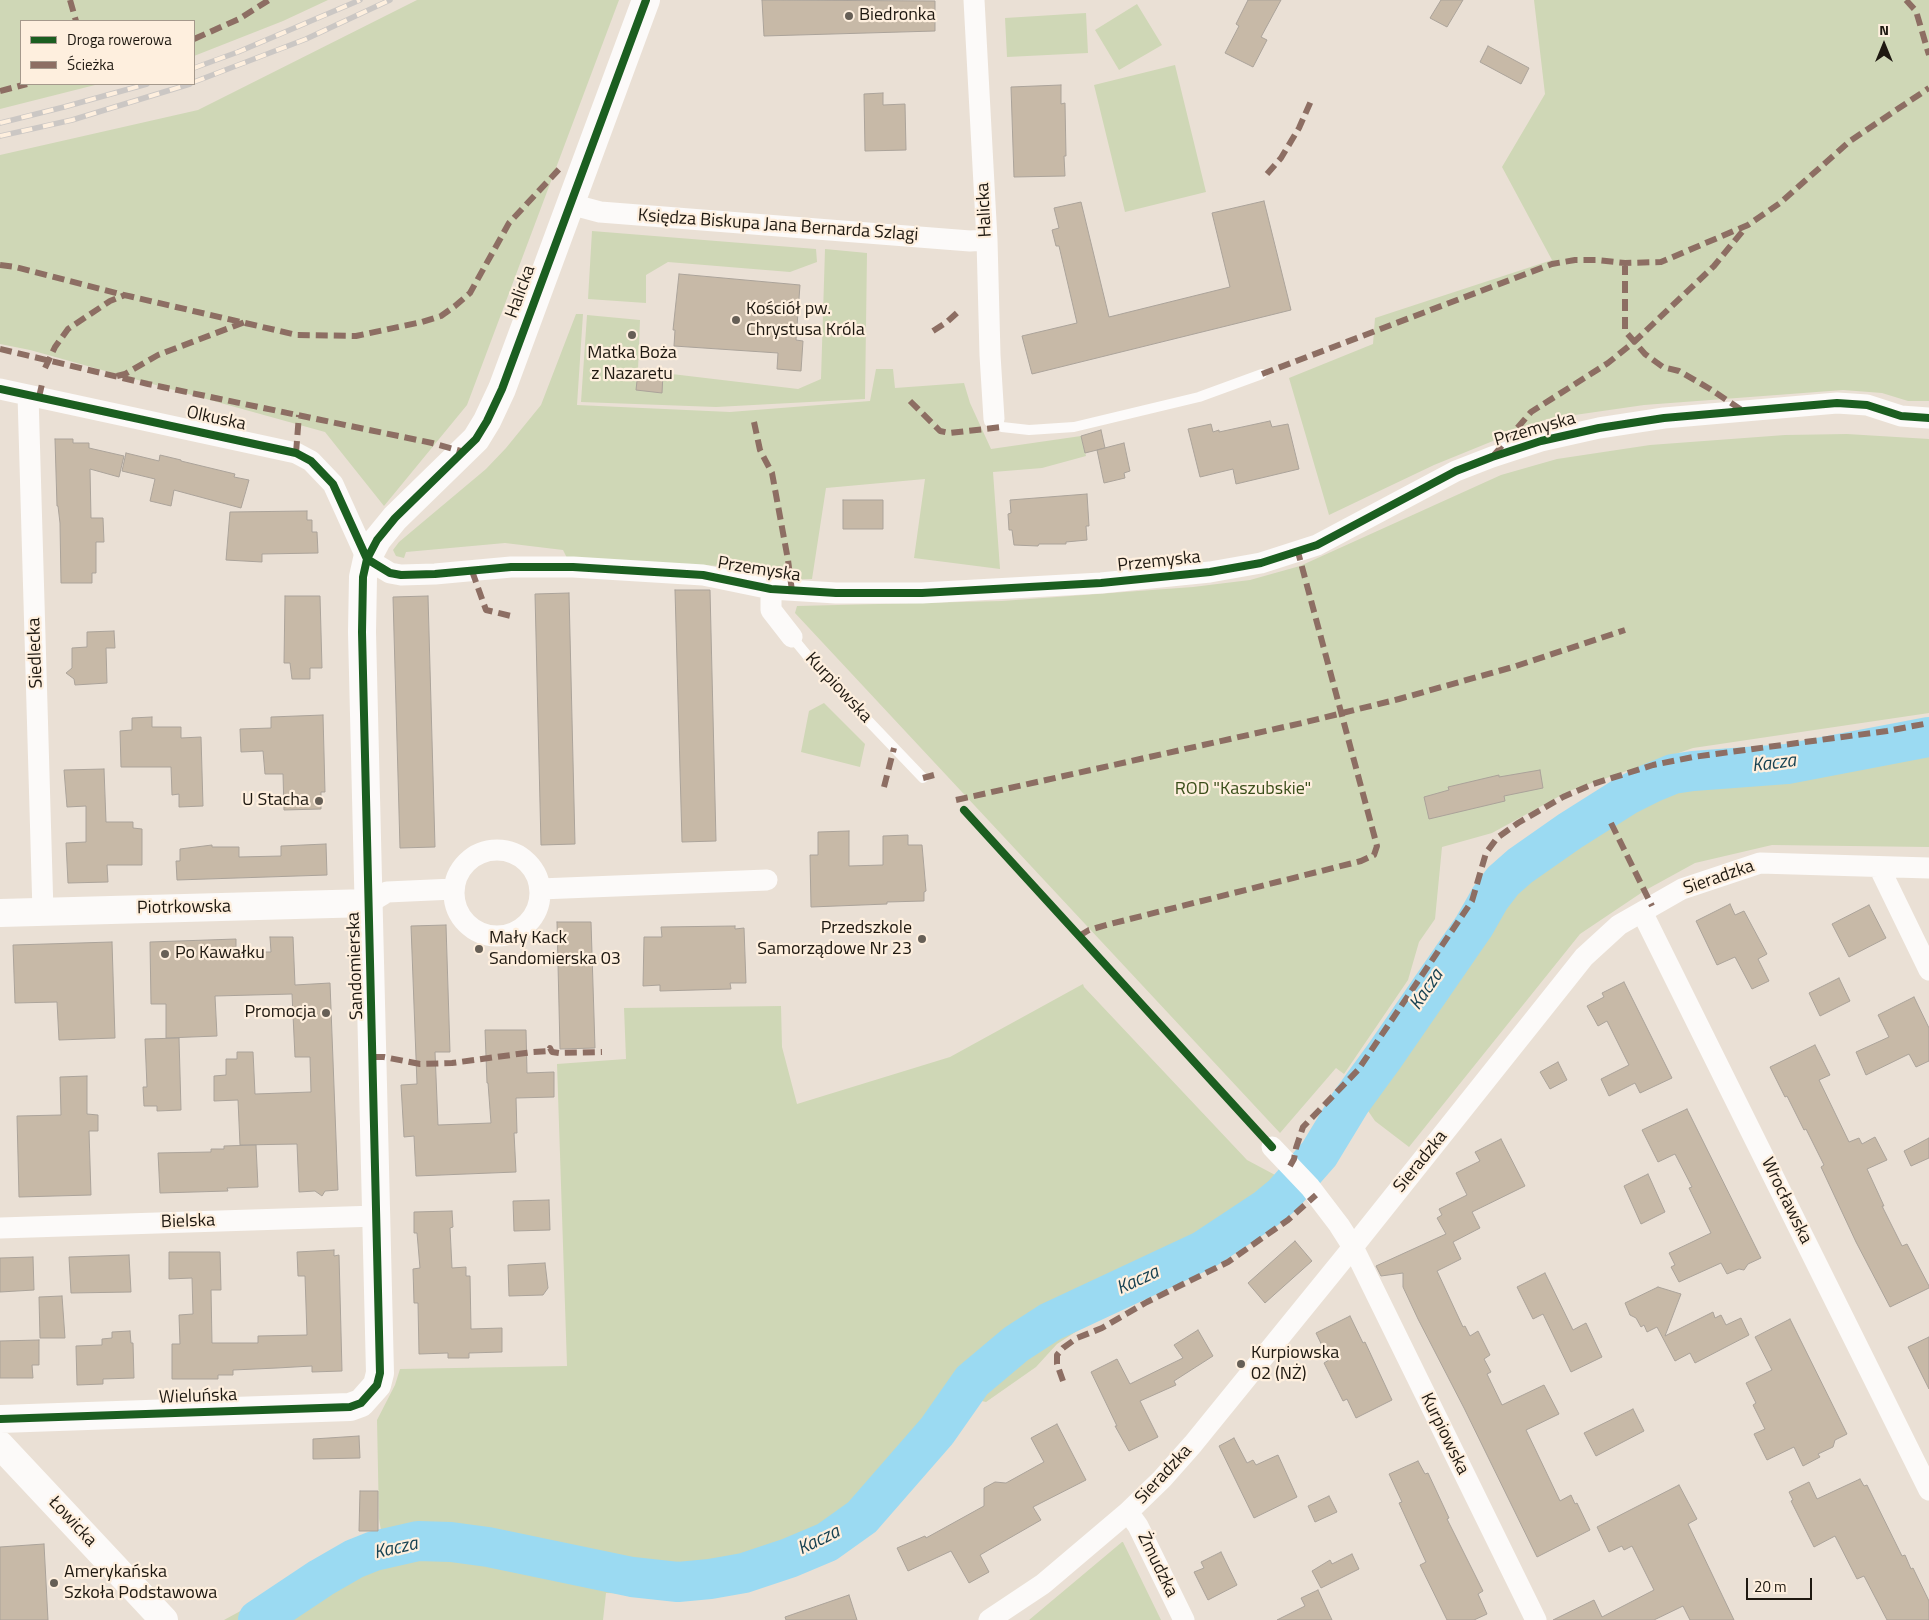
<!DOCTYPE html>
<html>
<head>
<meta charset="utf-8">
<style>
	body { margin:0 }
	#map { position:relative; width:1929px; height:1620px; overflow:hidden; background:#eae0d5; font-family:"Titillium Web",sans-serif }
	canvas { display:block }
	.legend { position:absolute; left:20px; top:20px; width:175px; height:65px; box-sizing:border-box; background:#feefde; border:1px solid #a5998c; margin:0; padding:6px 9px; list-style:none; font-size:15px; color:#1f1911 }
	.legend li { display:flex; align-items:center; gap:10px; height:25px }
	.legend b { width:25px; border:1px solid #a5998c }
	.north { position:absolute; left:1859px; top:20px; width:50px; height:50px; -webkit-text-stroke:4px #feefde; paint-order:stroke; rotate:0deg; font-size:14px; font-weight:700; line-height:20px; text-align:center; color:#1f1911 }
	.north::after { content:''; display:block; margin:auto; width:18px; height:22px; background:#1f1911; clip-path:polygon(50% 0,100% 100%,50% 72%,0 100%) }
	.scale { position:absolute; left:1746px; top:1578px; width:66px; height:22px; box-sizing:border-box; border:2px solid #1f1911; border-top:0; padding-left:6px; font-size:15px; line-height:18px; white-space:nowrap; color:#1f1911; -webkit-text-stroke:4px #feefde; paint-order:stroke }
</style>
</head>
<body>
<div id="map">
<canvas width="1929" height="1620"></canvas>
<ul class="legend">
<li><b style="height:6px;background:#1b5e20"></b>Droga rowerowa</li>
<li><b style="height:6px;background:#8d6e63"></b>Ścieżka</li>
</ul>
<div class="north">N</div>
<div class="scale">20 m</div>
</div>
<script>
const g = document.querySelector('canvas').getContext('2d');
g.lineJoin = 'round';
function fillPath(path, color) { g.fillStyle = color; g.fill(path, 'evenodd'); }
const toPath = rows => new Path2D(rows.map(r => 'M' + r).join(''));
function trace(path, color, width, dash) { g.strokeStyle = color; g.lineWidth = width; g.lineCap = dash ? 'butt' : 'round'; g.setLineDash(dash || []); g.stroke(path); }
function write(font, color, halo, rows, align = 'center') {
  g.font = font + ' "Titillium Web",sans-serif'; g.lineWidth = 4.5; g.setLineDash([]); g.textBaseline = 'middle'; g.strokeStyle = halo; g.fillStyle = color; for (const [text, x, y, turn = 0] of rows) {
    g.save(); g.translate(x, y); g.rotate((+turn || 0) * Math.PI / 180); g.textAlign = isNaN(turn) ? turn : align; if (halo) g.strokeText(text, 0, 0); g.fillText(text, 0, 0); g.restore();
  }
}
const green = toPath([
	[0,0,328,0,283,21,194,56,194,21,21,21,21,84,99,84,0,109],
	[417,0,619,0,467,405,384,506,325,432,30,350,0,344,0,155,198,110],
	[1534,0,1929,0,1929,401,1908,401,1882,393,1843,390,1644,405,1547,419,1434,465,1329,515,1289,378,1373,344,1375,318,1552,260,1502,167,1545,94],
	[1137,4,1162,45,1119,70,1095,30],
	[1086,13,1088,53,1007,57,1005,18],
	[1175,65,1206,192,1125,212,1094,85],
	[592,231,816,249,817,262,790,272,668,262,646,275,646,303,588,299],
	[825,249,867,253,865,399,716,407,581,402,587,315,640,320,638,370,798,389,821,379],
	[576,314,583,314,577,405,730,412,870,401,876,369,893,369,895,388,964,383,970,403,991,449,1081,436,1086,456,1042,468,993,472,1000,569,914,558,925,479,826,488,812,579,779,580,720,566,567,558,563,550,505,543,406,552,404,558,396,556,393,550,399,542,486,469,506,448,541,405],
	[1847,434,1929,439,1929,713,1693,748,1569,791,1492,833,1442,847,1435,919,1419,942,1408,980,1344,1074,1336,1068,1280,1133,795,613,797,606,1002,601,1193,587,1250,580,1300,566,1501,475,1557,459,1650,445,1785,435],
	[824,703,865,744,860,767,801,752,809,711],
	[1929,747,1929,847,1772,845,1695,863,1644,891,1580,934,1409,1147,1375,1121,1364,1105,1510,885,1606,820,1668,793],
	[1083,984,1084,987,1247,1160,1277,1176,1245,1203,1097,1293,1120,1303,1057,1344,1036,1367,986,1402,977,1400,875,1524,841,1552,721,1592,680,1595,606,1593,603,1620,224,1620,352,1550,383,1542,379,1519,377,1420,395,1385,400,1369,567,1366,557,1064,626,1059,624,1008,781,1006,782,1047,797,1104,950,1057],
	[1123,1542,1161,1620,1029,1620,1122,1542]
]);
const river = toPath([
	[258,1620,321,1578,354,1559,374,1551,418,1541,451,1542,488,1547,632,1577,678,1582,710,1579,744,1573,789,1558,827,1542,862,1517,937,1431,972,1381,1016,1344,1050,1322,1204,1250,1266,1209,1283,1195,1319,1154,1350,1103,1385,1055,1474,926,1490,898,1503,881,1520,866,1570,831,1627,795,1651,783,1673,774,1693,771,1787,764,1929,737]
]);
const building = toPath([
	[762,0,935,1,935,31,764,36,762,0],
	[1248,0,1281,0,1261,37,1267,40,1253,67,1225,53,1239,26,1236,24,1248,0],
	[1441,0,1463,0,1447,27,1430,18,1441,0],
	[1488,46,1529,68,1521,84,1480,62,1488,46],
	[1061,85,1061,104,1065,103,1066,156,1064,156,1065,176,1014,177,1011,87,1061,85],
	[883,93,883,105,905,104,906,150,865,151,864,94,883,93],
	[1264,201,1291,310,1032,374,1022,336,1077,323,1059,246,1056,246,1052,230,1059,228,1054,208,1081,202,1109,317,1230,287,1212,213,1264,201],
	[679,274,800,285,796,340,803,341,801,371,777,369,778,353,674,346,675,330,673,330,679,274],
	[638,372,663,374,662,393,636,390,638,372],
	[1270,421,1272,427,1288,424,1299,469,1236,484,1233,469,1200,477,1188,429,1211,424,1213,432,1219,430,1219,432,1270,421],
	[1101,430,1105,448,1085,453,1081,436,1101,430],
	[55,439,73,439,73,443,89,443,89,448,124,456,119,477,90,469,91,518,103,518,104,542,96,542,96,573,92,573,92,583,61,583,60,523,58,506,57,506,55,439],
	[1124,443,1130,471,1124,473,1125,478,1104,483,1097,450,1124,443],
	[126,453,159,461,160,455,181,460,181,461,235,474,234,477,249,480,241,508,174,490,171,506,150,501,155,479,122,471,126,453],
	[1087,494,1089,526,1086,526,1087,540,1066,542,1066,544,1039,544,1038,546,1014,545,1012,530,1009,530,1008,514,1011,513,1010,500,1087,494],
	[843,500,883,500,883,529,843,529,843,500],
	[307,511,307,520,312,520,312,532,317,532,318,553,262,554,262,562,226,560,230,512,307,511],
	[675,590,710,590,716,841,682,842,675,590],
	[569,593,575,844,541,845,535,594,569,593],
	[285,596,320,596,322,668,310,668,310,679,292,679,290,663,284,663,285,596],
	[428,596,435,847,400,848,393,597,428,596],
	[114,631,115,648,106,648,107,683,75,685,74,679,66,673,72,668,72,648,87,647,87,632,114,631],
	[323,715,325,792,321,792,321,809,284,810,283,774,265,774,263,751,241,752,240,729,271,728,271,717,323,715],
	[152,717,152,727,181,727,181,738,201,737,203,806,179,807,179,794,172,795,171,767,121,767,120,731,132,730,132,718,152,717],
	[104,769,106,822,133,822,133,828,142,829,142,865,107,865,108,882,68,883,66,843,86,842,86,806,67,807,64,770,104,769],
	[1540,770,1543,788,1504,796,1505,801,1429,819,1424,797,1449,790,1448,787,1499,775,1499,777,1540,770],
	[849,831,849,866,883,865,883,836,908,835,908,845,922,845,926,891,924,892,924,901,887,902,887,904,811,907,810,855,818,855,818,832,849,831],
	[326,844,327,875,177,880,176,861,180,861,180,849,212,845,212,847,239,847,239,857,281,856,281,846,326,844],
	[1730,904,1735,915,1744,911,1767,954,1758,959,1769,981,1752,989,1735,957,1717,965,1696,921,1730,904],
	[1869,905,1886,938,1849,957,1832,924,1869,905],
	[557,922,591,922,595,1048,560,1049,557,922],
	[446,925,450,1052,435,1052,438,1125,491,1123,488,1083,487,1083,485,1030,526,1030,527,1073,554,1072,554,1097,516,1098,517,1133,514,1133,516,1172,416,1176,414,1136,404,1137,401,1085,417,1084,411,926,446,925],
	[735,926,735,929,744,928,746,983,730,983,731,989,660,991,660,985,643,986,644,937,662,937,661,927,735,926],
	[270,937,293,937,295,985,330,983,338,1190,325,1191,322,1196,315,1191,299,1192,297,1144,240,1145,238,1100,214,1101,214,1076,226,1075,226,1059,237,1059,237,1052,253,1052,255,1094,311,1092,310,1057,295,1057,292,994,215,996,217,1036,166,1038,166,1004,151,1004,150,942,236,939,236,952,271,952,270,937],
	[112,942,115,1038,59,1040,57,1002,15,1003,13,945,112,942],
	[1839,978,1850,1001,1820,1016,1809,993,1839,978],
	[1624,982,1672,1078,1640,1093,1635,1083,1609,1096,1601,1079,1629,1065,1607,1021,1598,1026,1587,1006,1604,997,1602,993,1624,982],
	[1914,997,1929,1028,1929,1061,1916,1067,1909,1054,1866,1075,1856,1052,1889,1037,1878,1015,1914,997],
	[179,1038,181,1110,157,1111,157,1106,144,1106,143,1087,147,1087,145,1039,179,1038],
	[1815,1045,1830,1075,1819,1080,1849,1142,1859,1138,1862,1144,1875,1137,1887,1160,1867,1169,1884,1206,1882,1206,1902,1246,1907,1244,1929,1286,1929,1288,1890,1307,1856,1242,1821,1167,1824,1165,1806,1129,1804,1130,1787,1096,1785,1097,1770,1067,1815,1045],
	[1558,1062,1567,1080,1550,1089,1540,1072,1558,1062],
	[87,1076,87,1114,98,1115,98,1131,89,1131,91,1195,19,1197,17,1116,61,1115,60,1077,87,1076],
	[1687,1109,1761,1258,1748,1264,1744,1270,1739,1269,1727,1274,1721,1263,1679,1282,1671,1267,1675,1265,1669,1253,1711,1233,1689,1188,1692,1187,1675,1154,1658,1162,1642,1130,1687,1109],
	[1929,1138,1929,1158,1911,1166,1904,1151,1929,1138],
	[1501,1139,1525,1186,1472,1212,1480,1228,1453,1242,1461,1259,1437,1271,1463,1327,1465,1326,1470,1336,1478,1331,1490,1355,1484,1359,1491,1372,1487,1374,1502,1405,1544,1385,1559,1414,1526,1430,1560,1501,1571,1495,1575,1504,1577,1503,1590,1530,1537,1557,1464,1408,1418,1319,1403,1287,1403,1273,1381,1276,1376,1266,1446,1234,1437,1218,1442,1215,1439,1209,1467,1195,1456,1173,1480,1161,1475,1152,1501,1139],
	[256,1145,258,1187,227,1188,228,1191,160,1193,158,1153,211,1152,211,1149,224,1149,224,1146,256,1145],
	[1648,1174,1665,1212,1641,1224,1624,1186,1648,1174],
	[549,1200,550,1230,514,1231,513,1201,549,1200],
	[452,1211,453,1227,450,1228,452,1268,466,1267,466,1276,470,1276,471,1329,502,1328,502,1352,469,1353,469,1358,448,1358,448,1353,419,1354,418,1303,414,1303,413,1269,420,1268,417,1233,414,1233,414,1212,452,1211],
	[1295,1241,1312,1261,1265,1303,1248,1283,1295,1241],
	[334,1250,334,1256,339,1255,342,1371,312,1372,312,1366,277,1368,233,1370,233,1375,218,1375,218,1379,172,1379,172,1344,180,1344,179,1315,193,1314,192,1278,169,1279,169,1252,220,1252,221,1290,211,1290,212,1343,258,1343,258,1336,307,1335,305,1276,298,1276,297,1252,334,1250],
	[129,1255,131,1292,71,1293,69,1257,129,1255],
	[33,1257,34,1290,0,1292,0,1258,33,1257],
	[545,1263,548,1288,543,1295,509,1296,508,1265,545,1263],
	[1545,1273,1573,1330,1586,1323,1602,1357,1571,1372,1543,1314,1533,1319,1517,1287,1545,1273],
	[1658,1287,1681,1294,1665,1336,1713,1312,1715,1318,1721,1315,1726,1325,1741,1318,1749,1335,1695,1363,1690,1353,1675,1361,1657,1327,1647,1332,1644,1325,1641,1327,1636,1318,1630,1315,1625,1303,1658,1287],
	[62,1296,65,1338,40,1338,39,1297,62,1296],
	[1350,1316,1363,1343,1365,1342,1392,1400,1356,1418,1347,1399,1343,1401,1324,1363,1329,1360,1316,1333,1350,1316],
	[1790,1319,1847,1434,1835,1440,1833,1447,1818,1454,1820,1457,1803,1466,1794,1447,1767,1460,1754,1434,1765,1429,1753,1405,1756,1403,1746,1383,1772,1370,1755,1337,1790,1319],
	[1198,1330,1213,1356,1174,1381,1176,1385,1140,1401,1158,1437,1129,1451,1115,1426,1117,1426,1091,1372,1117,1359,1130,1384,1183,1358,1174,1345,1198,1330],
	[130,1331,131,1343,133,1343,134,1378,103,1379,103,1384,77,1385,76,1346,102,1345,102,1339,112,1338,112,1332,130,1331],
	[1929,1337,1929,1389,1908,1347,1929,1337],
	[39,1340,39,1365,32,1365,33,1378,0,1378,0,1341,39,1340],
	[1633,1409,1644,1431,1596,1456,1584,1433,1633,1409],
	[1057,1424,1086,1480,1033,1507,1041,1520,980,1555,989,1572,969,1583,951,1551,908,1571,897,1548,925,1536,926,1538,984,1506,984,1488,995,1482,1006,1483,1044,1462,1031,1438,1057,1424],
	[359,1436,360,1458,313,1459,313,1439,359,1436],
	[1234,1438,1247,1463,1253,1460,1256,1465,1278,1455,1297,1497,1254,1518,1219,1446,1234,1438],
	[1418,1461,1425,1474,1428,1473,1449,1518,1447,1519,1483,1591,1478,1594,1487,1614,1474,1620,1447,1620,1420,1565,1426,1562,1399,1503,1402,1502,1389,1474,1418,1461],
	[1860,1479,1864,1486,1867,1485,1902,1556,1905,1555,1911,1569,1913,1568,1929,1601,1929,1620,1887,1620,1864,1576,1857,1579,1835,1536,1814,1547,1791,1501,1793,1500,1789,1492,1809,1482,1817,1499,1860,1479],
	[1679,1485,1697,1519,1688,1524,1734,1620,1690,1620,1683,1606,1654,1620,1553,1620,1594,1600,1602,1617,1654,1590,1632,1546,1624,1550,1622,1546,1609,1552,1597,1527,1679,1485],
	[360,1491,378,1491,378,1531,359,1531,360,1491],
	[1329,1496,1337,1512,1315,1522,1308,1506,1329,1496],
	[44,1544,48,1620,0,1620,0,1547,44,1544],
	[1221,1552,1237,1585,1208,1600,1194,1572,1204,1568,1201,1562,1221,1552],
	[1352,1554,1359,1569,1321,1588,1312,1571,1330,1560,1332,1564,1352,1554],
	[1318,1590,1332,1620,1277,1620,1305,1606,1301,1598,1318,1590],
	[849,1595,857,1620,786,1620,785,1617,849,1595]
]);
const lane = toPath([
	[994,419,1002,427,1029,430,1074,427,1199,397,1262,374],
	[792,637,815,665,923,778]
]);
const street = toPath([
	[974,0,987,240,990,355,994,419],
	[570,204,600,212,970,241,987,240],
	[0,389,296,453,311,461,333,484,367,559,390,573,401,575,435,574,511,567,573,567,703,575,771,589,836,593,922,593,1101,583,1210,572,1261,563,1317,545,1456,471,1492,457,1541,441,1599,428,1664,418,1837,403,1867,405,1901,416,1929,418],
	[28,395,43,912],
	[771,589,771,610,792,637],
	'454 893a43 43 0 1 1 86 0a43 43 0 1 1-86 0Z',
	[1879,867,1929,970],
	[540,889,767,880],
	[369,903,387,892,454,889],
	[1642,912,1929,1490],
	[1272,1147,1310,1187,1339,1225,1353,1247,1536,1620],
	[0,1228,377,1216],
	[1128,1512,1138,1526,1184,1620],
	[989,1620,1043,1584,1128,1512,1162,1479,1193,1444,1353,1247,1584,957,1619,925,1682,889,1760,863,1929,868]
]);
const secondary = toPath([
	[0,913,369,903],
	[0,1419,350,1407,361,1403,377,1385,380,1373,362,632,363,577,367,559,377,540,395,518,476,439,487,421,502,389,646,0],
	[0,1445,164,1620]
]);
const rail = toPath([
	[194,68,238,52,360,0],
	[194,82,306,39,390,0],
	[0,123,64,107,147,84],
	[0,136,72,120,190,84]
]);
const quiet = toPath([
	[70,0,76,21],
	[1906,0,1916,11,1929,55],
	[194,39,239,19,269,0],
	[0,91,27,84],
	[1267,174,1281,158,1299,128,1311,101],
	[1625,263,1625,331,1645,354,1663,367,1679,371,1710,389,1743,411],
	[0,265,15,267,120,294,297,335,356,336,422,322,441,316,455,306,470,293,509,223,562,166],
	[933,331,947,322,959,311],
	[0,349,148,384,432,443,464,452],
	[45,368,55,347,68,329,110,301,125,295],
	[1262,374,1552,264,1575,260,1597,260,1625,263,1661,262,1748,225,1780,203,1850,141,1929,88],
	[117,376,125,374,158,355,245,322],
	[39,397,42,384],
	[910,401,940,431,950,433,1002,427],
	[754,422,760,450,772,473,788,560,792,591],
	[296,453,299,415],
	[1494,455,1531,412,1608,363,1634,342,1714,266,1746,227],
	[472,571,486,610,511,616],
	[923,778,934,775],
	[884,787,894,748],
	[956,800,1302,723,1399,699,1513,667,1625,630],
	[1611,823,1652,906],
	[1079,936,1089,930,1110,924,1361,861,1374,855,1377,846,1298,552],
	[373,1057,384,1057,420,1064,452,1063,533,1052,549,1051,550,1048,552,1052,559,1053,602,1052],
	[1290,1166,1294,1159,1296,1148,1303,1127,1358,1070,1472,901,1486,853,1497,838,1518,823,1563,797,1593,784,1653,765,1693,757,1887,731,1929,723],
	[1063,1381,1057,1364,1057,1355,1063,1348,1077,1338,1102,1328,1147,1302,1228,1262,1288,1220,1316,1195]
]);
const cycleway = toPath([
	[0,389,296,453,311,461,333,484,367,559,390,573,401,575,435,574,511,567,573,567,703,575,771,589,836,593,922,593,1101,583,1210,572,1261,563,1317,545,1456,471,1492,457,1541,441,1599,428,1664,418,1837,403,1867,405,1901,416,1929,418],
	[964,810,1272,1147],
	[0,1419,350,1407,361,1403,377,1385,380,1373,362,632,363,577,367,559,377,540,395,518,476,439,487,421,502,389,646,0]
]);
const markers = [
	[849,16,5,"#665f56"],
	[736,320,5,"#665f56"],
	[632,335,5,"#665f56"],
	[319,801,5,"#665f56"],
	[922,939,5,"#665f56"],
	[479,949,5,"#665f56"],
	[165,954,5,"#665f56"],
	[326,1013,5,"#665f56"],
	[1241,1364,5,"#665f56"],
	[54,1583,5,"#665f56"]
];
const poiNames = [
	["Biedronka",859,16],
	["Kościół pw.",746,310],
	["Chrystusa Króla",746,331],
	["Matka Boża",632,354,"center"],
	["z Nazaretu",632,375,"center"],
	["U Stacha",309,801,"right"],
	["Przedszkole",912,929,"right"],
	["Samorządowe Nr 23",912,950,"right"],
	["Mały Kack",489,939],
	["Sandomierska 03",489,960],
	["Po Kawałku",175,954],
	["Promocja",316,1013,"right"],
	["Kurpiowska",1251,1354],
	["02 (NŻ)",1251,1375],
	["Amerykańska",64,1573],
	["Szkoła Podstawowa",64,1594]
];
const streetNames = [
	["Halicka",985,210,-93],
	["Księdza Biskupa Jana Bernarda Szlagi",778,226,4],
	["Halicka",521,292,-70],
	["Olkuska",216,419,12],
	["Przemyska",1535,430,-16],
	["Przemyska",1159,562,-6],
	["Przemyska",759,570,9],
	["Siedlecka",36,653,-92],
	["Kurpiowska",838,688,47],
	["Sieradzka",1719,878,-19],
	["Piotrkowska",184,908,-1],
	["Sandomierska",356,966,-92],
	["Sieradzka",1421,1162,-51],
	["Wrocławska",1786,1201,64],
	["Bielska",188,1222,-2],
	["Wieluńska",198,1397,-2],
	["Kurpiowska",1444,1434,64],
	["Sieradzka",1164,1475,-47],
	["Łowicka",72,1522,47],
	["Żmudzka",1157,1565,64]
];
const parkNames = [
	["ROD \"Kaszubskie\"",1243,790]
];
const waterNames = [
	["Kacza",1774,764,-7],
	["Kacza",1427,990,-56],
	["Kacza",1138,1281,-25],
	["Kacza",819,1541,-26],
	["Kacza",396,1549,-13]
];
fillPath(green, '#cfd7b6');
trace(river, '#9bdaf2', 40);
fillPath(building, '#c7b9a7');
trace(building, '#aba39a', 1);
trace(lane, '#fcfaf9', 10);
trace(street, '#fcfaf9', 21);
trace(secondary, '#fcfaf9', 28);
trace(rail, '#cbc7c4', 5.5);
trace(rail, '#feefde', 4, [11]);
trace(quiet, '#8d6e63', 6, [12, 6]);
trace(cycleway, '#1b5e20', 8);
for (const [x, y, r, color] of markers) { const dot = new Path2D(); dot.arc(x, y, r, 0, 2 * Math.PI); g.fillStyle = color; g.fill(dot); trace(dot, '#feefde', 2); }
write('18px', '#1f1911', '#feefde', poiNames, 'left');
write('18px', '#1f1911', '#feefde', streetNames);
write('18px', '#3a4e1a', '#feefde', parkNames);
write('italic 19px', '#174252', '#feefde', waterNames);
</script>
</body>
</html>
